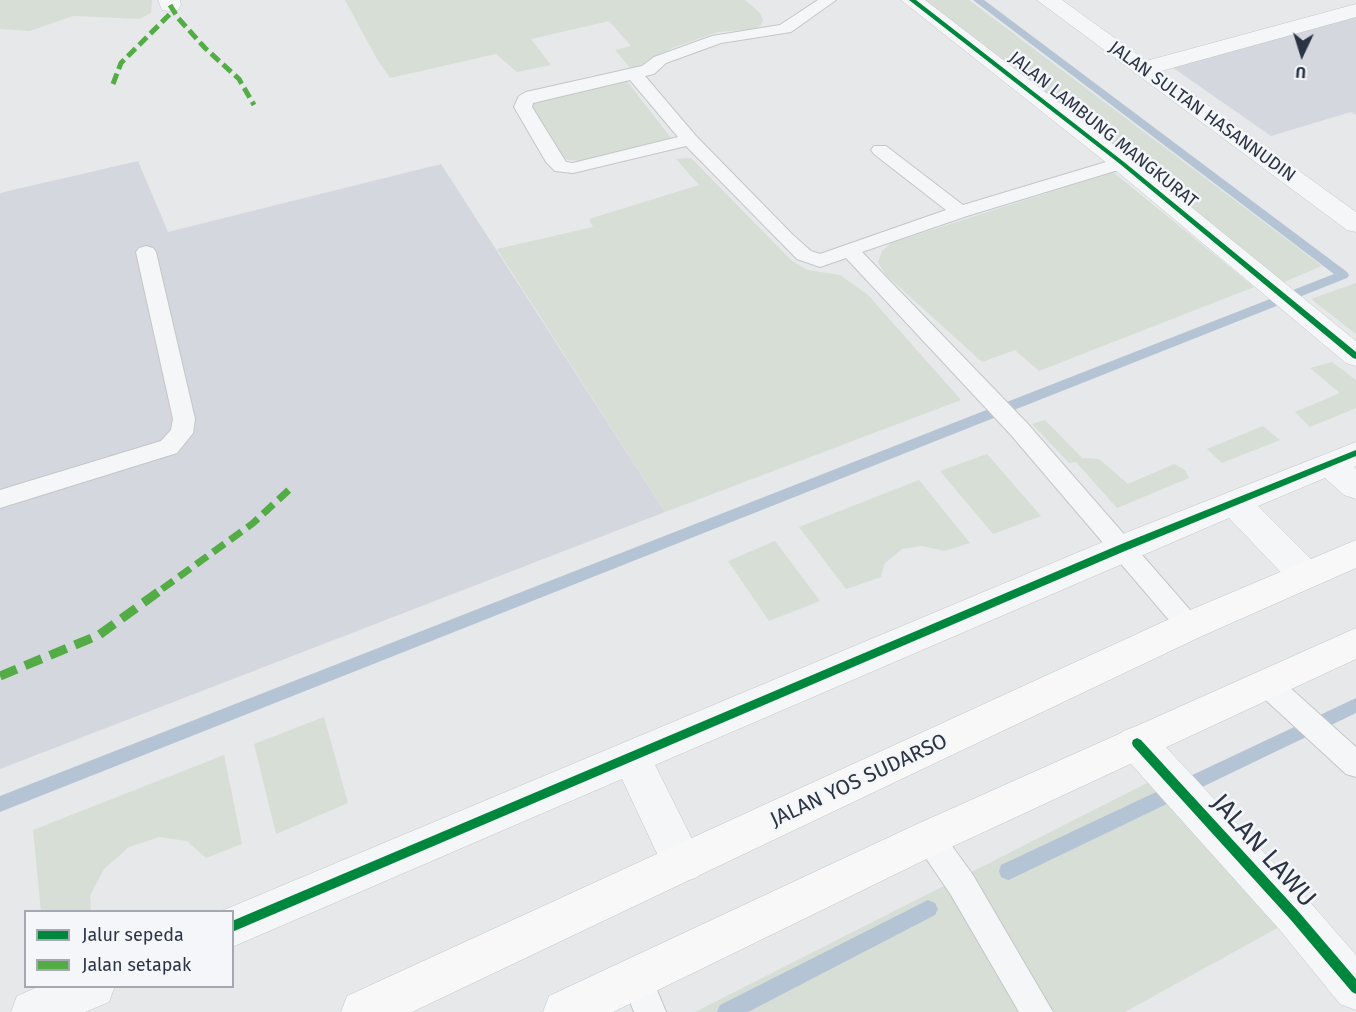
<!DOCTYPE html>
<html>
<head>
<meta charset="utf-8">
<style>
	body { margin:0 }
	#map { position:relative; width:1356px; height:1012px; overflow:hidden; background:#e6e8ea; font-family:"Fira Sans",sans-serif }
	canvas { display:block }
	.legend { position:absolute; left:24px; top:910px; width:210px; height:78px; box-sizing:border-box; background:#f4f6f9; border:2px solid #a4a8b1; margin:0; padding:8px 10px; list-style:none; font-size:18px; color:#2b3445 }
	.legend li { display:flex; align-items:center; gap:12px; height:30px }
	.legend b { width:30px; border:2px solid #a4a8b1 }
	.north { position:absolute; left:1272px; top:24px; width:60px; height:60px; -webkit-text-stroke:4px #f4f6f9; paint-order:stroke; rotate:184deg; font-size:16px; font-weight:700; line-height:24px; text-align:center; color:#2b3445 }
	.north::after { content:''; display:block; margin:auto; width:21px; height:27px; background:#2b3445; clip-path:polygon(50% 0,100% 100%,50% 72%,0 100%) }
</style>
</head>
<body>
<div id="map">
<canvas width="1356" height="1012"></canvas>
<ul class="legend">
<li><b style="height:8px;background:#00873e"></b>Jalur sepeda</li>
<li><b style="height:8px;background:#54ac47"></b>Jalan setapak</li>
</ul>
<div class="north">U</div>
</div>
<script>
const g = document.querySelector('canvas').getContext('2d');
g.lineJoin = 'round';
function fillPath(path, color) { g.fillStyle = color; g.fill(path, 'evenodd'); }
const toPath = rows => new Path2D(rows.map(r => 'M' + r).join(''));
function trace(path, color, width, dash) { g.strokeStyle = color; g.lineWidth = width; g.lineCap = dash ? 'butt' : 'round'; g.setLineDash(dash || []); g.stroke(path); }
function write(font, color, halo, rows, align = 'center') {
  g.font = font + ' "Fira Sans",sans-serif'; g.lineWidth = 5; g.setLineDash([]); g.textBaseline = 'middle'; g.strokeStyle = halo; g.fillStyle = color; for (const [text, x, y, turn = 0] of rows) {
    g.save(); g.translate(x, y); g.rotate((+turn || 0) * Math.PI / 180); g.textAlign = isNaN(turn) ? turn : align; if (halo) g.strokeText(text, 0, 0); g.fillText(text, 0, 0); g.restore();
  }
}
const built = toPath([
	[1356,15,1356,115,1351,112,1271,136,1172,67],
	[138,161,168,232,441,164,665,512,0,769,0,193]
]);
const green = toPath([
	[0,0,152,0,151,13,139,19,73,16,30,31,0,29],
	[345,0,745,0,760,13,763,20,761,25,755,29,718,32,672,48,632,70,615,50,631,46,609,21,531,39,551,65,517,72,496,54,390,78,377,59],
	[921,0,969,0,1322,266,1284,282],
	[626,80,671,138,580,161,563,159,531,107,536,100],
	[691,158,791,260,807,270,840,275,868,295,961,400,665,512,497,249,593,227,589,219,699,185,676,159],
	[1113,172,1254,287,1039,371,1015,350,982,362,885,274,878,262,882,251,891,243],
	[1356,283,1356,334,1311,299],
	[1332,362,1356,380,1356,408,1310,427,1295,412,1340,393,1310,368],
	[1045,420,1082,458,1099,459,1128,484,1174,464,1185,470,1189,478,1117,508,1076,462,1069,463,1032,424],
	[1263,426,1280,440,1222,463,1207,449],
	[987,454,1041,516,993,534,940,471],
	[919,480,970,543,945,551,922,546,902,549,884,564,881,577,846,589,799,527],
	[775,541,820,601,769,621,728,561],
	[324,717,348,803,276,834,254,744],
	[224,755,242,844,206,858,187,841,159,837,129,847,104,869,90,896,91,909,86,912,41,911,33,830],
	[1151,781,1281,926,1125,1012,695,1012]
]);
const stream = toPath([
	[973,0,984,0,1347,272,1349,275,1347,278,0,812,0,796,1334,274,973,0],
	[1356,698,1356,713,1015,877,1008,880,1001,877,999,871,1001,865,1356,698],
	[928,900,935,903,938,909,935,915,748,1012,717,1012,720,1005,928,900]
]);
const service = toPath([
	[818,0,836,0,791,32,721,43,666,63,654,74,645,76,696,136,793,235,811,251,820,254,946,210,874,154,871,150,874,146,886,146,963,205,1116,159,1128,159,1131,163,1128,167,967,216,862,252,1027,423,1198,619,1202,626,1198,633,1189,636,1180,633,1011,435,846,258,820,267,797,259,686,146,573,173,555,171,546,162,514,107,519,96,526,92,642,66,654,57,712,36,780,25,818,0],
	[630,80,678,137,573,163,566,162,532,107,533,103,630,80],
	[146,246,153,248,156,252,195,419,193,433,177,453,0,508,0,490,161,441,171,430,173,419,136,252,139,248,146,246],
	[1267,673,1277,676,1356,747,1356,777,1346,774,1257,692,1253,684,1257,676,1267,673],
	[929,824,939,828,973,875,1053,1012,1019,1012,951,895,919,848,914,838,919,828,929,824],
	[636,961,647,966,666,1012,634,1012,620,977,625,966,636,961]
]);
const minor = toPath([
	[158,0,180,0,181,5,178,10,170,11,162,10,158,0],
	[1356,4,1356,17,1143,76,1135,74,1132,69,1135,64,1356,4],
	[1356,442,1356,466,1354,467,1356,469,1356,499,1344,495,1325,478,1258,506,1317,565,1322,575,1317,585,1305,588,1293,585,1229,518,655,765,704,863,698,877,683,882,668,877,622,779,232,947,232,912,219,912,1110,539,1356,442],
	[1137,726,1151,731,1309,901,1356,955,1356,1010,1340,1004,1279,929,1123,755,1118,743,1123,731,1137,726],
	[40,986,115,986,109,1002,85,1012,11,1012,17,996,40,986]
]);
const tertiary = toPath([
	[901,0,925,0,1131,158,1356,341,1356,366,1346,363,1113,168,901,0],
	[1037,0,1062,0,1356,212,1356,232,1347,230,1037,0]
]);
const primary = toPath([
	[1356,540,1356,568,1202,636,412,1012,341,1012,347,996,1176,616,1356,540],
	[1356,628,1356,659,943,851,613,1012,543,1012,549,996,915,825,1356,628]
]);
const quietFar2 = toPath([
	[170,5,178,18,205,48,239,79,254,105],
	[113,84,121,63,173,11]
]);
const quietFar1 = toPath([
	[162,589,252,524,292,487]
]);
const quiet = toPath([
	[0,676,99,635,165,587]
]);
const cycleway = toPath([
	[909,0,916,0,1124,162,1356,352,1356,359,1353,358,1120,164,909,0],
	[1356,450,1356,456,1125,551,232,932,232,921,1119,545,1356,450],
	[1137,738,1141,740,1298,911,1356,979,1356,994,1352,992,1290,919,1133,746,1132,743,1133,740,1137,738]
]);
const farStreetnames = [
	["JALAN SULTAN HASANNUDIN",1202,112,36],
	["JALAN LAMBUNG MANGKURAT",1103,130,39]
];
const streetNames = [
	["JALAN YOS SUDARSO",859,781,-25]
];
const nearStreetnames = [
	["JALAN LAWU",1263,851,48]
];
fillPath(built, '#d4d7dd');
fillPath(green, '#d6ded6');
fillPath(stream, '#b4c4d5');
trace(service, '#c4c6c8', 2);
trace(minor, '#c4c6c8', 1);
trace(tertiary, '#c4c6c8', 1);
trace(primary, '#c2c5c8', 1);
fillPath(service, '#f5f6f7');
fillPath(minor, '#f5f6f7');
fillPath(tertiary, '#f5f6f7');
fillPath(primary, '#f8f8f8');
trace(quietFar2, '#54ac47', 5, [11, 5]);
trace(quietFar1, '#54ac47', 7, [14, 7]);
trace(quiet, '#54ac47', 9, [18, 9]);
fillPath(cycleway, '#00873e');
write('18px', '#2b3445', '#f4f6f9', farStreetnames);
write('21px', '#2b3445', '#f4f6f9', streetNames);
write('26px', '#2b3445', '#f4f6f9', nearStreetnames);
</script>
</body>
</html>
